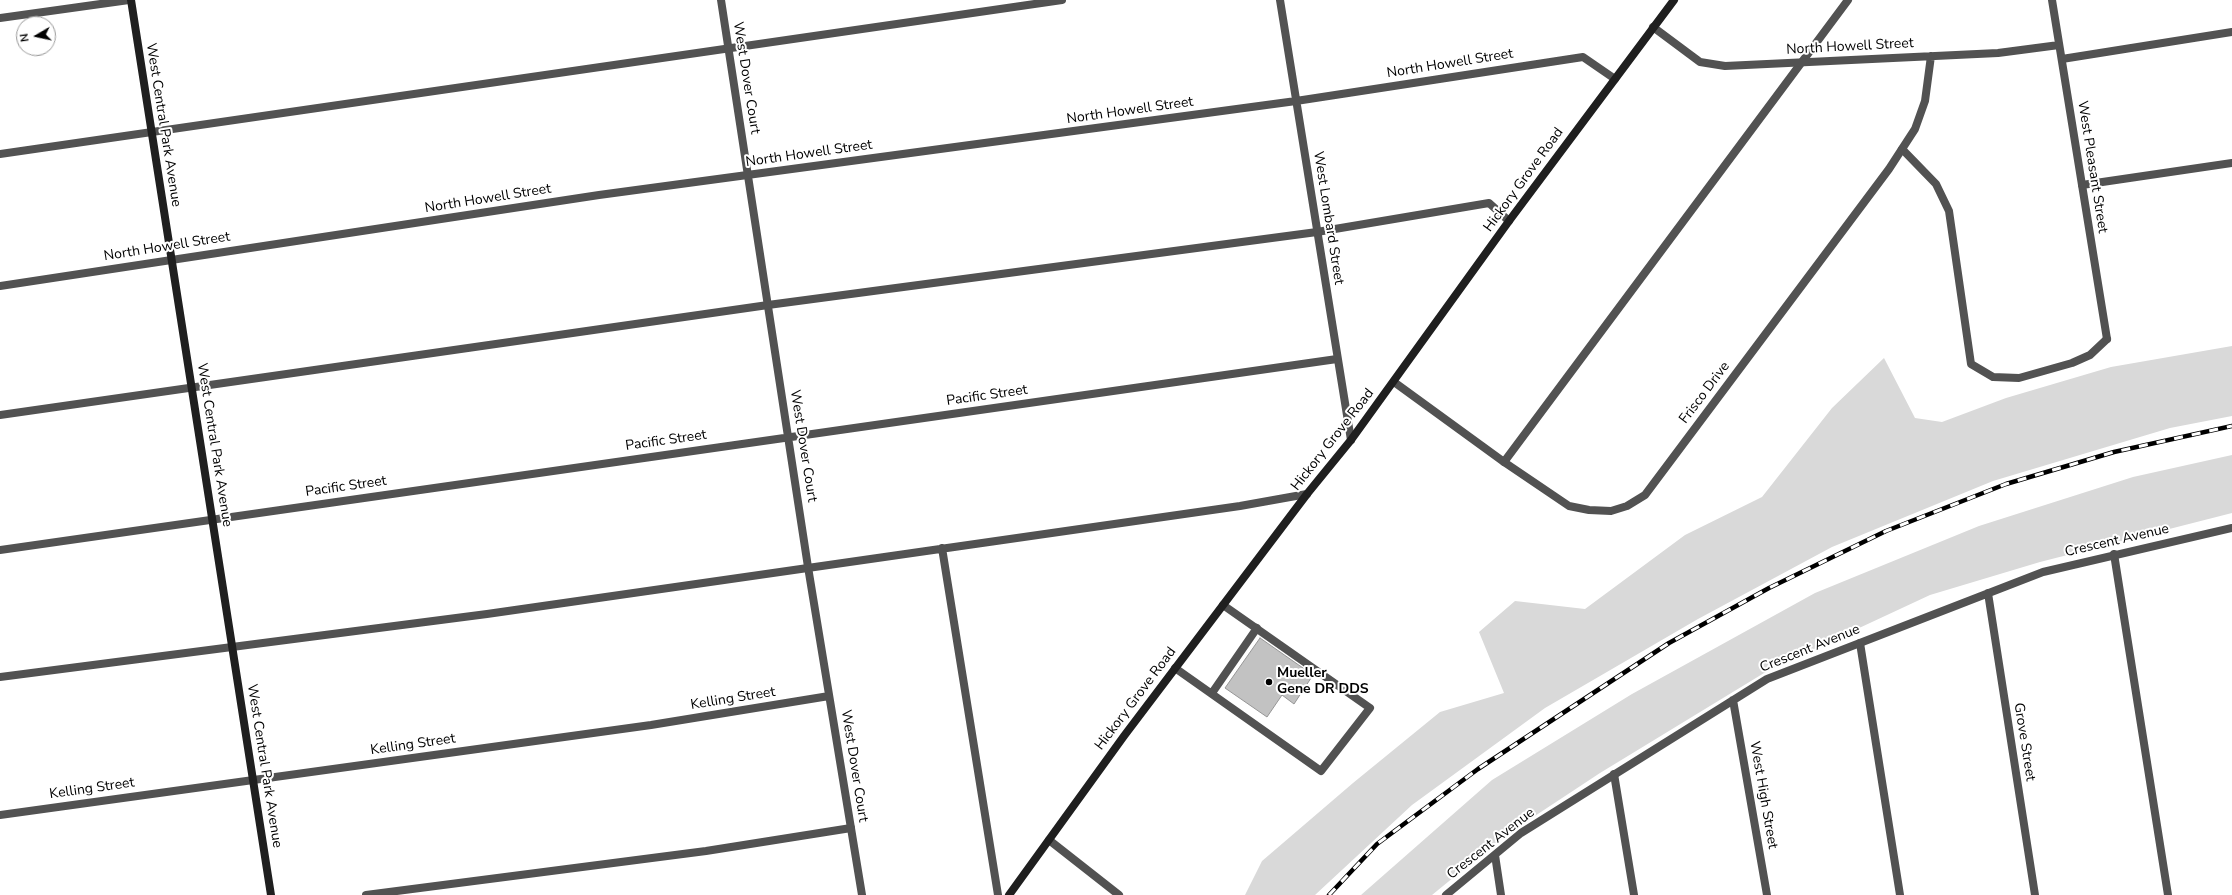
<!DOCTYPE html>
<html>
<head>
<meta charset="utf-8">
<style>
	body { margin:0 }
	#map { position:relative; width:2232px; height:895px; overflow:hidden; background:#fff; font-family:"Nunito Sans",sans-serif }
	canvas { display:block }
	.north { position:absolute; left:16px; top:16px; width:40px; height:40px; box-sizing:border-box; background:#fff; border:1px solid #999; border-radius:50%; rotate:261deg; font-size:11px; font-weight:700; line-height:16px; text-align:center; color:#000 }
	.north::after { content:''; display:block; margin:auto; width:14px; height:18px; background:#000; clip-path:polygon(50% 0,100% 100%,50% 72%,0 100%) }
</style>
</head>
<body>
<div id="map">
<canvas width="2232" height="895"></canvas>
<div class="north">N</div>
</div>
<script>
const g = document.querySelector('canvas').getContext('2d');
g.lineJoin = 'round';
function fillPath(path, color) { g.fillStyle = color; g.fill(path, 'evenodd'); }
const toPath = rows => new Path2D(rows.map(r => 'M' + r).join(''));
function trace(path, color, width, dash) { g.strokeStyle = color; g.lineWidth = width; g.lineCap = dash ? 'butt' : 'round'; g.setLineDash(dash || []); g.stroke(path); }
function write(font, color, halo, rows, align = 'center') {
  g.font = font + ' "Nunito Sans",sans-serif'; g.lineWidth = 4; g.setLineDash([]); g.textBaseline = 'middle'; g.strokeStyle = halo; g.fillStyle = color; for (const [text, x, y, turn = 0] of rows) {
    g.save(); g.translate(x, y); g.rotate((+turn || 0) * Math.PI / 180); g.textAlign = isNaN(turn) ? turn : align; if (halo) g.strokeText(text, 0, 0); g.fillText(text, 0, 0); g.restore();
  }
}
const green = toPath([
	[2232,346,2232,416,2170,428,1993,481,1832,547,1698,619,1545,708,1412,805,1315,895,1245,895,1262,861,1353,783,1440,712,1504,693,1479,632,1515,601,1585,609,1685,535,1762,497,1832,408,1884,358,1915,418,1942,422,2006,398,2111,367],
	[2232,455,2232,513,2040,562,1930,595,1769,670,1600,773,1503,837,1432,895,1361,895,1492,780,1632,694,1815,593,1979,526,2133,477]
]);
const building = toPath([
	[1260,638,1313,675,1294,704,1282,695,1267,717,1225,688,1260,638]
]);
const service = toPath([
	[1902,149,1936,184,1949,211,1971,364,1993,377,2019,378,2072,363,2090,355,2107,339],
	[0,154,1062,0],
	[2082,185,2232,163],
	[0,415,768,305,1317,232,1489,203,1509,221],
	[1504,462,1848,0],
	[942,548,998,895],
	[2114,554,2168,895],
	[1860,643,1900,895],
	[1175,668,1321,771,1370,708,1223,605],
	[0,677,487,614,1240,506,1307,494],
	[1212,693,1257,628],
	[1614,774,1634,895],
	[1049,840,1119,895],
	[366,895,706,851,851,828]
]);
const minor = toPath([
	[721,0,808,567,862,895],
	[1280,0,1351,440],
	[2052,0,2107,339],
	[0,18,129,0],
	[1653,27,1700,62,1725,66,1998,53,2059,45],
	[2062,59,2232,32],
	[0,286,599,195,1296,101,1583,57,1615,79],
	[1394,382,1504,462,1569,506,1589,510,1611,511,1627,506,1645,495,1889,169,1915,129,1925,101,1931,56],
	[0,550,1337,359],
	[1988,593,2035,895],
	[1733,700,1767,895],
	[0,815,651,725,829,696],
	[1495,855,1501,895],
	[1446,895,1521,833,1767,679,2043,572,2232,528]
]);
const secondary = toPath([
	[131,0,271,895],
	[1009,895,1124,736,1307,494,1351,440,1509,221,1674,0]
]);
const rail = toPath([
	[1329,895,1377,844,1478,769,1669,643,1769,588,1886,531,2006,484,2114,452,2232,426]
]);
const markers = [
	[1269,682,4,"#000"]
];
const streetNames = [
	["North Howell Street",1850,47,-3],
	["North Howell Street",1450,64,-9],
	["West Dover Court",746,78,81],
	["North Howell Street",1130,111,-8],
	["West Central Park Avenue",163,125,81],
	["North Howell Street",809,154,-8],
	["West Pleasant Street",2092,167,81],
	["Hickory Grove Road",1524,180,-54],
	["North Howell Street",488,199,-9],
	["West Lombard Street",1328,218,81],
	["North Howell Street",167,247,-9],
	["Frisco Drive",1705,393,-53],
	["Pacific Street",987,396,-8],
	["Hickory Grove Road",1333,440,-52],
	["Pacific Street",666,441,-8],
	["West Central Park Avenue",214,445,81],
	["West Dover Court",803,446,81],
	["Pacific Street",346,487,-8],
	["Crescent Avenue",2117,541,-13],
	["Crescent Avenue",1810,649,-22],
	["Kelling Street",733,699,-9],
	["Hickory Grove Road",1136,699,-53],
	["Grove Street",2024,742,81],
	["Kelling Street",413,745,-8],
	["West Central Park Avenue",264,766,81],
	["West Dover Court",854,766,81],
	["Kelling Street",92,789,-8],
	["West High Street",1763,795,80],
	["Crescent Avenue",1491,844,-38]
];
const poiNames = [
	["Mueller",1277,674],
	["Gene DR DDS",1277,690]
];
fillPath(green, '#d9d9d9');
fillPath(building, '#c2c2c2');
trace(building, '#969696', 1);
trace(service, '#525252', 8);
trace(minor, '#525252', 8);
trace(secondary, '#1f1f1f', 8);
trace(rail, '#000', 4.5);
trace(rail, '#fff', 3, [9]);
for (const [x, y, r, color] of markers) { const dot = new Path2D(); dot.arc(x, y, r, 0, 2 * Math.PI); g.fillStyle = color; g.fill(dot); trace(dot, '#fff', 1.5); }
write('14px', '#000', '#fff', streetNames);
write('bold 14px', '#000', '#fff', poiNames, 'left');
</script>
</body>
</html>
